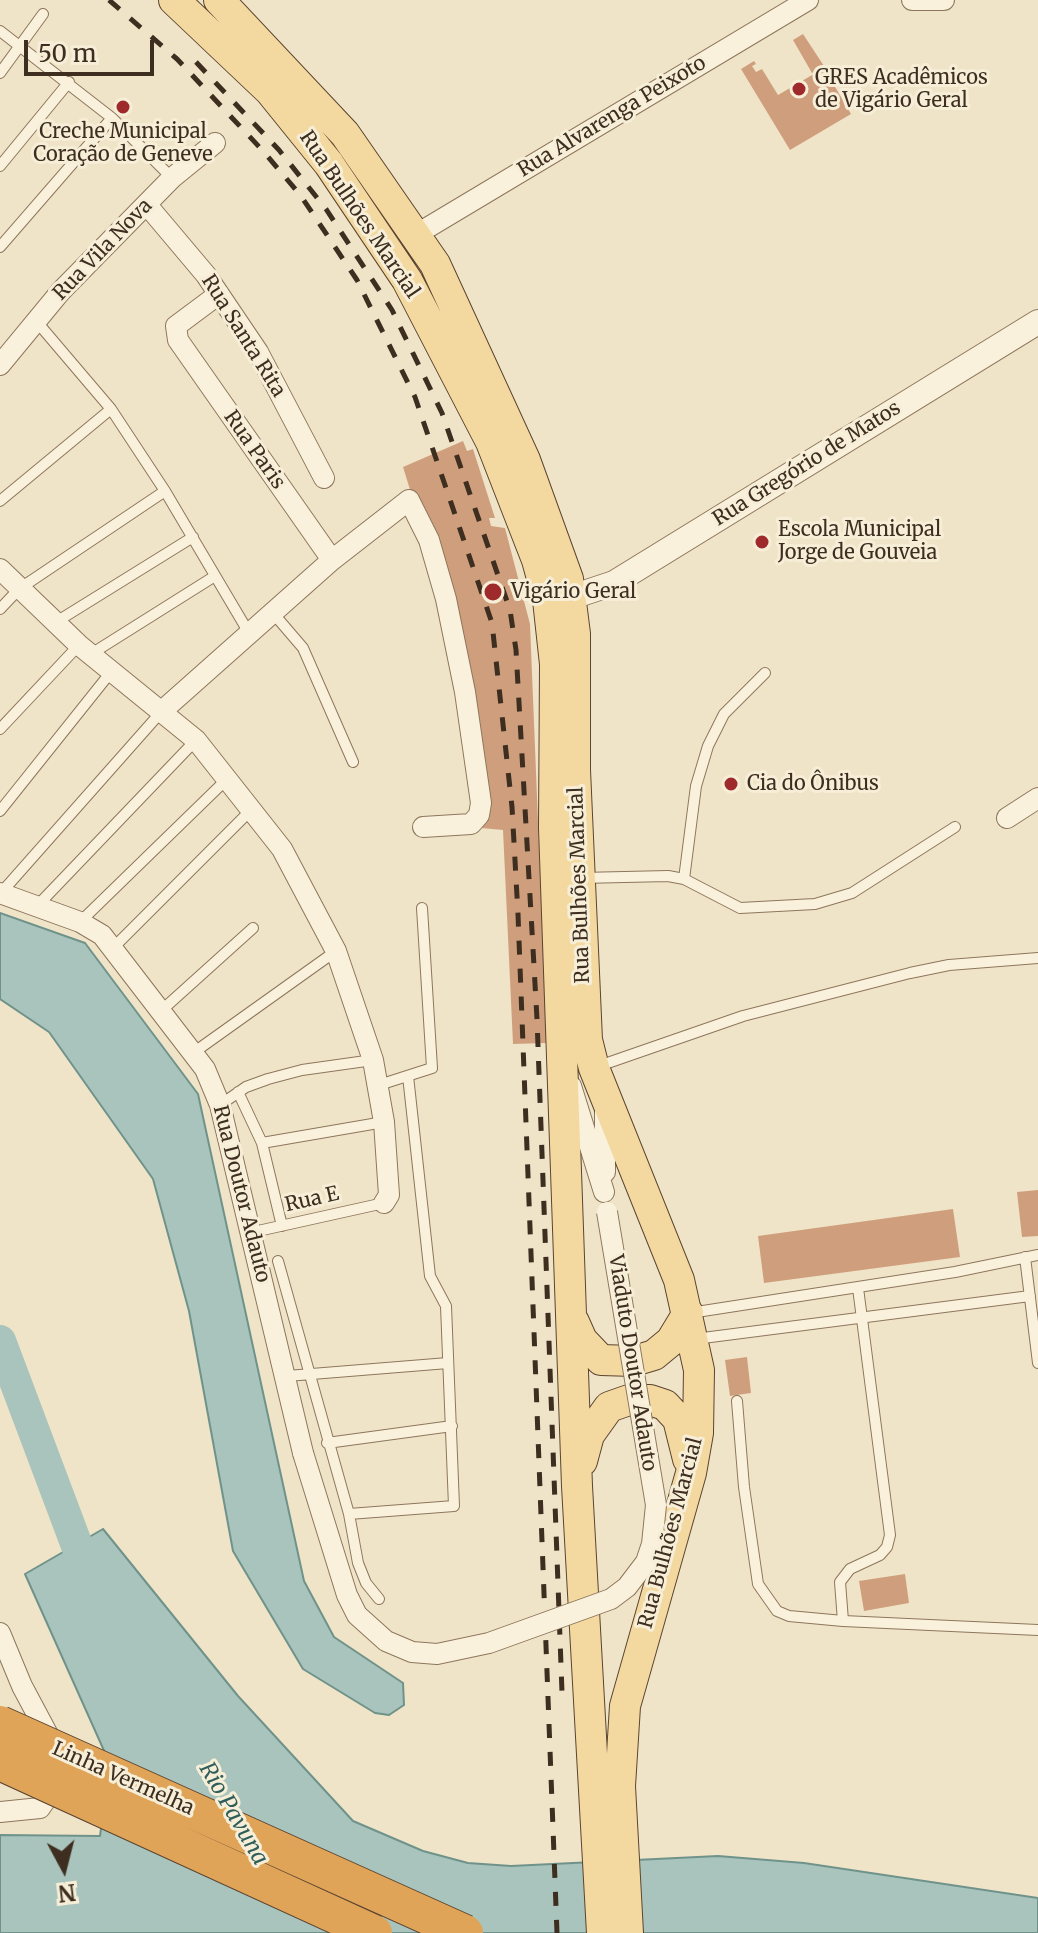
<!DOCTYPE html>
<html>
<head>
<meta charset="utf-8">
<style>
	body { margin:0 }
	#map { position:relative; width:1038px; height:1933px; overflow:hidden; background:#f0e4c8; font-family:Merriweather,serif }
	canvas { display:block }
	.north { position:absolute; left:24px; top:1829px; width:80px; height:80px; -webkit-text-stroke:6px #f7eed8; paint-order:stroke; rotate:173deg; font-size:22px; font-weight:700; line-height:32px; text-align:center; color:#3d2e20 }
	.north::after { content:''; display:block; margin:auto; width:28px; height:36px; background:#3d2e20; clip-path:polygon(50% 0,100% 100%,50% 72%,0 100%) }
	.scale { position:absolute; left:24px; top:40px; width:130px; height:36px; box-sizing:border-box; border:4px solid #3d2e20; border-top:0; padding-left:10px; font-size:24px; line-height:28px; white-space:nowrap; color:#3d2e20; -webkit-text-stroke:6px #f7eed8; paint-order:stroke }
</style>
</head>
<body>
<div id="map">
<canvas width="1038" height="1933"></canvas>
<div class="north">N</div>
<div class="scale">50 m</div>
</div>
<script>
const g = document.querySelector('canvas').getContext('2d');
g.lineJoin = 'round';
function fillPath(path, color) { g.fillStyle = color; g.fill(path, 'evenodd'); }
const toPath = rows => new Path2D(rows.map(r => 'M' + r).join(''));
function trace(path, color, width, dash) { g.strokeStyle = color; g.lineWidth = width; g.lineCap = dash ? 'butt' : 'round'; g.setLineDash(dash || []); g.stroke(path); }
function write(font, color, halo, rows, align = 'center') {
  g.font = font + ' Merriweather,serif'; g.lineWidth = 6; g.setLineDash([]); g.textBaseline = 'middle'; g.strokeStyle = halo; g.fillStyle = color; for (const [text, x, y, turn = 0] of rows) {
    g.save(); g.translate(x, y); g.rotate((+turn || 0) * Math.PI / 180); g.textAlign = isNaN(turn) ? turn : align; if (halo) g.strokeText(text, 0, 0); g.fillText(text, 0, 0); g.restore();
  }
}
const water = toPath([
	[0,913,85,943,198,1094,304,1581,334,1637,403,1683,404,1705,389,1715,375,1713,303,1669,233,1551,189,1311,153,1179,49,1032,0,999,0,913],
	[103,1529,238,1696,353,1821,423,1851,468,1863,511,1866,718,1856,804,1863,1038,1898,1038,1933,0,1933,0,1835,100,1836,110,1764,25,1574,103,1529]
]);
const river = toPath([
	[0,1341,91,1583]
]);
const building = toPath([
	[803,34,824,66,812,73,793,40],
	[754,61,756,64,752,66,756,72,762,69,778,95,824,68,851,114,790,150,741,69],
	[463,441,467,451,473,449,495,518,489,518,491,526,505,528,530,624,547,1043,513,1044,503,830,481,828,478,770,416,509,403,467],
	[1038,1190,1038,1236,1022,1237,1017,1192],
	[953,1209,960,1257,764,1283,758,1236],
	[747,1357,751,1393,730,1396,725,1360],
	[905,1574,909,1603,864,1611,859,1581]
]);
const service = toPath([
	[0,31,112,118],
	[0,73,43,14],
	[0,166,69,82],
	[0,247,112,118,172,178],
	[37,322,111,409,165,491,249,633],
	[0,501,111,409],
	[0,609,19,589,165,491],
	[273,613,303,648,353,762],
	[56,622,193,537],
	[91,654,215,576],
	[0,729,79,645],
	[0,811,111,672],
	[581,878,668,876,684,879,740,908,815,904,852,893,955,827],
	[684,879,696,786,708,746,724,714,765,673],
	[1,893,162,711],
	[38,905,196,740],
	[80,922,227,779],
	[114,947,252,809],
	[162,1010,253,928],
	[193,1053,336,951],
	[596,1067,743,1016,910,973,949,965,1038,958],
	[379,1085,432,1068,422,908],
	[238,1092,262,1143,282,1226],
	[220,1105,246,1087,268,1079,302,1070,373,1060],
	[262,1143,384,1122],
	[249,1233,384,1203],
	[1025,1257,1038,1363],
	[278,1261,349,1514,454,1506,446,1306,430,1276,408,1076],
	[690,1313,955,1272,1038,1255],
	[695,1339,1030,1296],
	[287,1376,448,1363],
	[737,1401,744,1487,758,1584,777,1611,789,1616,843,1621,1038,1630],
	[327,1443,452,1426],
	[349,1514,358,1563,366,1583,379,1599],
	[843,1621,840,1582,850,1569,880,1555,887,1547,890,1535,858,1288]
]);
const minor = toPath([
	[912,0,944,0],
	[147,205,206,275,258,352,324,478],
	[417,234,808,0],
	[219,294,176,326,178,340,332,560],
	[0,365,61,291,172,178,215,143],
	[0,569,79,645,196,740,282,849,336,951,373,1060,384,1122,389,1195,384,1203],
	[162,711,332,560,409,500,429,540,446,599,465,692,481,803,479,815,471,824,423,827],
	[1007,818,1038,798],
	[0,893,80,922,102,935,205,1069,220,1105,303,1453],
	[571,1086,604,1192],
	[605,1172,605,1108],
	[0,1633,22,1686,55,1748],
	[0,1812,40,1808,58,1782]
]);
const tertiary = toPath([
	[572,597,614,583,1038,322]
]);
const primary = toPath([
	[174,0,270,91,329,164,407,280,491,442,537,560,548,600,555,664,554,828,577,1486,602,1933],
	[219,0,345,134,435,264,525,460,568,579,575,634,575,770,587,1040,594,1068,679,1280,699,1370,698,1433,691,1473,625,1706,620,1786,628,1933],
	[574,1322,582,1340,601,1360,634,1361,654,1355,671,1341,688,1313],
	[582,1461,589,1435,609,1407,629,1400,650,1400,665,1405,678,1419,688,1459]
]);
const rail = toPath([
	[109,0,177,59,264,152,301,196,357,280,415,397,492,623,512,807,518,914,557,1933],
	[196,62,279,150,326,209,392,310,442,413,510,610,516,650,537,1019,562,1692]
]);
const minorBridge = toPath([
	[303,1453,347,1595,357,1615,386,1641,412,1652,437,1654,489,1643,611,1599,627,1587,646,1562,652,1544,656,1505,607,1212]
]);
const motorwayBridge = toPath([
	[0,1724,465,1933],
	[0,1762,374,1933]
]);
const markers = [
	[799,89,8,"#9e2a2b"],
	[123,107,8,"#9e2a2b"],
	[762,542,8,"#9e2a2b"],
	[493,592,10,"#9e2a2b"],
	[731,784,8,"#9e2a2b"]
];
const poiNames = [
	["GRES Acadêmicos",815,78],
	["de Vigário Geral",815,101],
	["Creche Municipal",123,132,"center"],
	["Coração de Geneve",123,155,"center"],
	["Escola Municipal",778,530],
	["Jorge de Gouveia",778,553],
	["Vigário Geral",511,592],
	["Cia do Ônibus",747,784]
];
const streetNames = [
	["Rua Alvarenga Peixoto",612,117,-31],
	["Rua Bulhões Marcial",359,215,56],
	["Rua Vila Nova",103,250,-46],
	["Rua Santa Rita",243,336,58],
	["Rua Paris",254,450,55],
	["Rua Gregório de Matos",807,464,-32],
	["Rua Bulhões Marcial",580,885,-92],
	["Rua Doutor Adauto",241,1194,76],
	["Rua E",312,1200,-13],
	["Viaduto Doutor Adauto",632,1363,81],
	["Rua Bulhões Marcial",671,1533,-75],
	["Linha Vermelha",123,1779,24]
];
const waterNames = [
	["Rio Pavuna",233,1814,60]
];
fillPath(water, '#a9c4bc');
trace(water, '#6f938a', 2);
trace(river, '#a9c4bc', 32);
fillPath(building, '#cf9f7d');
trace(service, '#8d765c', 12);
trace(minor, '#8d765c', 22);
trace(tertiary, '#8d765c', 26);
trace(primary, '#5b4430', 32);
trace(service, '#faf1dc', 10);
trace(minor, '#faf1dc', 20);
trace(tertiary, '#faf1dc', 24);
trace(primary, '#f3d9a0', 30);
trace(rail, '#3d2e20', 5, [14, 14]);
trace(minorBridge, '#8d765c', 22, []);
trace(motorwayBridge, '#5b4430', 38, []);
trace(minorBridge, '#faf1dc', 20);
trace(motorwayBridge, '#e0a458', 36);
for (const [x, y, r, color] of markers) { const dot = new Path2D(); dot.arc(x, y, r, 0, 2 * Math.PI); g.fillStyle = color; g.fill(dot); trace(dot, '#f7eed8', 3); }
write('20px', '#3d2e20', '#f7eed8', poiNames, 'left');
write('20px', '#3d2e20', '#f7eed8', streetNames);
write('italic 22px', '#2f5d5a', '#f7eed8', waterNames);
</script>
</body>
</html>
